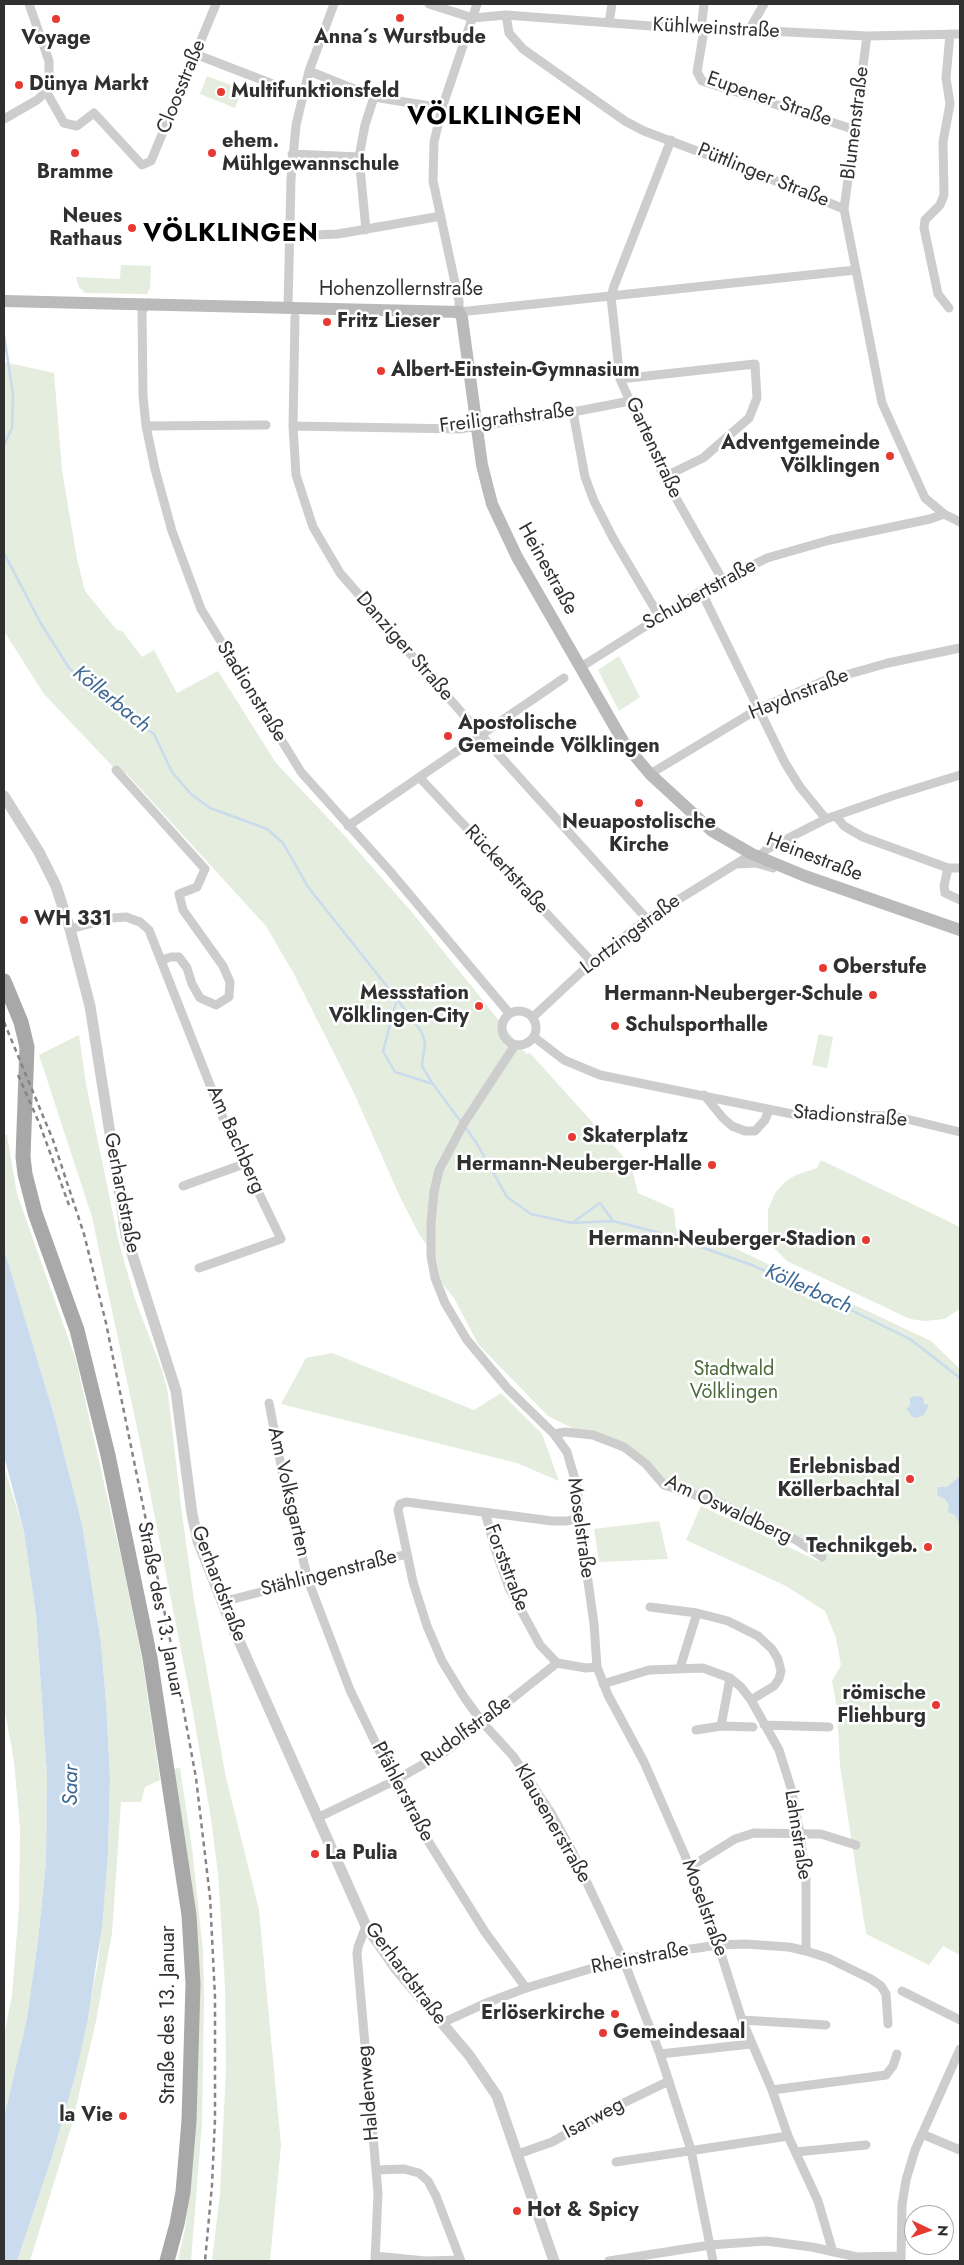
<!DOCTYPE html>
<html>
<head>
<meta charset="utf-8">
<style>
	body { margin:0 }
	#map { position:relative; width:964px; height:2265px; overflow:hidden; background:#fff; font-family:Jost,sans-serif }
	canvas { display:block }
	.frame { position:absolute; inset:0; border:5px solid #303030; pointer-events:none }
	.north { position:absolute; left:904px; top:2205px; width:50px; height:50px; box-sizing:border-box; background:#fff; border:1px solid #acacac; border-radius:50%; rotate:93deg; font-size:14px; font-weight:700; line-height:20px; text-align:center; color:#303030 }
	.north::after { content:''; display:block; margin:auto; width:18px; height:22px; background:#e73832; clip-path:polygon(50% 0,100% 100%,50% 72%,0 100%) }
</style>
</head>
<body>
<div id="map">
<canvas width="964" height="2265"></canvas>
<div class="frame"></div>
<div class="north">N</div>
</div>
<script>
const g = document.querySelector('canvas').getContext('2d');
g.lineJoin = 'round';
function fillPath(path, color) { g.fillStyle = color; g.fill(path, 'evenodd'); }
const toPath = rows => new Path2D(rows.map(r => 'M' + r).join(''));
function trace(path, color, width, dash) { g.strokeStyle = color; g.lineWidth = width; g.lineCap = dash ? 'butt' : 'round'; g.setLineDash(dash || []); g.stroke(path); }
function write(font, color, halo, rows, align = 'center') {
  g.font = font + ' Jost,sans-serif'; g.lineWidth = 5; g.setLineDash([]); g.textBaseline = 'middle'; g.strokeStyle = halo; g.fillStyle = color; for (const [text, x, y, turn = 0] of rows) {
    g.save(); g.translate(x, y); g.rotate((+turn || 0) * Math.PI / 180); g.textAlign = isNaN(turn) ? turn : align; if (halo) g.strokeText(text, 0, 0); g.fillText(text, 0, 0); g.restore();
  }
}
const green = toPath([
	[207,76,242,89,235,108,200,94],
	[121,265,151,266,150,288,147,294,85,293,79,287,76,277,120,279],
	[4,362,54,373,62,470,77,559,85,591,116,629,123,632,142,657,154,650,177,693,218,671,276,763,344,835,410,910,526,1054,530,1053,631,1165,638,1193,674,1209,676,1230,713,1238,931,1341,960,1369,960,1955,943,1946,929,1965,866,1934,840,1766,837,1708,832,1681,841,1665,836,1638,825,1611,786,1586,686,1540,701,1506,818,1561,826,1560,796,1540,720,1503,664,1485,624,1447,576,1430,548,1416,478,1344,454,1298,440,1281,437,1260,419,1234,400,1197,354,1093,294,974,266,926,127,774,116,770,44,694,4,631],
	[619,656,640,697,619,711,598,670],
	[819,1034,833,1037,827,1068,812,1065],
	[79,1035,86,1084,119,1243,135,1299,162,1370,168,1393,182,1514,194,1600,226,1778,259,1910,281,2145,270,2261,212,2261,220,2193,226,2068,225,1985,218,1873,211,1819,192,1706,140,1442,92,1217,39,1055],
	[4,1135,7,1135,17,1194,76,1360,123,1566,142,1659,160,1780,145,1787,141,1802,121,1802,112,1933,96,2021,72,2124,30,2261,17,2261,51,2160,75,2077,98,1963,108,1854,110,1778,106,1702,101,1643,82,1524,54,1415,4,1249],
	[821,1160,960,1227,960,1309,944,1319,925,1321,910,1319,787,1261,775,1249,768,1232,768,1210,775,1193,786,1181,796,1175,817,1168],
	[332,1353,474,1410,501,1393,542,1434,559,1481,517,1463,281,1404,306,1358],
	[4,1466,24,1532,36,1615,47,1776,46,1862,38,1940,27,2018,4,2118,4,2036,12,1995,19,1908,20,1829,14,1761,4,1706],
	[659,1521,668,1559,599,1562,594,1529],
	[180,1768,192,1848,203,1951,204,1997,202,2122,191,2261,178,2261,186,2224,195,2121,173,1769]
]);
const water = toPath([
	[4,1249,54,1415,82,1524,101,1643,106,1702,110,1778,108,1854,102,1927,87,2023,75,2077,51,2160,17,2261,4,2261,4,2118,27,2018,38,1940,46,1862,47,1776,36,1615,24,1532,4,1456],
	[914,1396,923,1397,924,1404,929,1405,924,1415,916,1418,911,1416,911,1414,906,1409,910,1406,910,1398],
	[959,1477,960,1479,960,1525,955,1515,948,1512,949,1505,945,1499,938,1496,937,1492,938,1487,947,1487]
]);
const stream = toPath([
	[4,335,13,395,12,428,4,445],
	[4,553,40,622,69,668,110,705,154,734,172,772,191,794,210,808,267,829,283,843,308,887,397,999,383,1051,395,1072,433,1084,461,1122],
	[397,999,421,1031,425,1042,422,1066,432,1083],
	[464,1126,476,1142,507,1197,531,1214,572,1223,600,1203,613,1221,664,1234,752,1265,853,1311,910,1339,960,1378],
	[572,1223,613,1221]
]);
const minor = toPath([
	[429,4,473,18,506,15,704,30,749,30,867,36,960,34],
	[477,4,442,108,434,142,433,181,459,301,459,312,856,270],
	[506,15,509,33,523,49,625,121,644,131,766,177,844,209],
	[609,23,612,4],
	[701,30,704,4],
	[704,30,697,72,702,81,856,130],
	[749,30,764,4],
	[867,36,844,209,882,403,925,498,944,514,960,522],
	[195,54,301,95],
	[309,71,374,97,442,108],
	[47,93,64,123,77,126,94,113,142,165,151,161,216,4],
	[4,119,37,100,49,89,49,61,29,4],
	[671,140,614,286,611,297,620,379,664,477,722,579],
	[292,154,359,157],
	[366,230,359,157,365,125,374,97],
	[289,236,338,234,441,216],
	[148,303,142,311,143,396,146,426,155,469,172,531,201,609,301,772,388,869,509,1013],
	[288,307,291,179,296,125,309,71,334,4],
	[949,308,938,294,924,228,925,220,940,205,944,195,943,142,950,104,946,78,950,34],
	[295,317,293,426,296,475,313,527,340,573,482,736,647,919],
	[620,379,755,364,757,398,749,418,703,458,664,477],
	[573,412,585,477,594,501,613,538,659,616],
	[146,426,266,425],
	[293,426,459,429,573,412,630,401],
	[701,591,785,763,800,787,826,819],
	[581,667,701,591,767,558,830,540,930,519,944,514],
	[116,770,205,869,197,887,179,894,183,910,223,966,230,982,229,997,216,1005,200,998,192,984,187,968,179,957,171,957,161,960],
	[650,774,758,709,824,681,888,663,960,648],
	[420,778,592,962],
	[836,816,844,826,863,837,948,868,960,868],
	[348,826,564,678],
	[758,857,767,849,826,819,892,796,960,775],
	[736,864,756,863,773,868],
	[948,868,944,886,945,893,960,900],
	[70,929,112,918,126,917,140,922,149,930,225,1123,281,1239,199,1268],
	'502 1028a17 17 0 1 1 34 0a17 17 0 1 1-34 0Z',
	[533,1017,592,962,647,919,752,854],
	[534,1037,564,1060,600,1075,792,1114,894,1116,960,1132],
	[515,1045,464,1123,439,1170,434,1192,431,1223,431,1256,435,1278,445,1303,467,1340,508,1389,554,1434,567,1452,578,1490,579,1518,594,1624,597,1667,608,1695,644,1762,690,1867,710,1919,742,2020,772,2090,788,2136,818,2201,833,2252],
	[704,1095,723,1118,732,1126,745,1131,755,1131,765,1120,769,1110],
	[183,1186,244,1164],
	[269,1403,283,1476,308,1580,350,1690,394,1781,425,1836,485,1932,526,1988],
	[554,1434,565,1432,593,1435,624,1447,646,1464,664,1485,720,1503,796,1540,822,1557],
	[485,1512,495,1549,509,1588,540,1645,557,1663,586,1668,597,1667],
	[579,1518,567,1521,552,1521,406,1502,400,1504,398,1510,413,1582,427,1626,442,1661,464,1697,483,1723,513,1756,551,1813,572,1851,623,1959,660,2054,691,2150,713,2261],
	[222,1602,407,1554],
	[650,1607,697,1613,728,1621,758,1636,772,1649,778,1659,781,1671,779,1679,774,1686,751,1700],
	[680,1668,697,1613],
	[603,1684,649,1670,703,1668,730,1678,741,1687,751,1700,779,1750,791,1788,800,1833,806,1879,806,1951],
	[764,1725,829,1727],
	[721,1726,730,1678],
	[696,1730,721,1726,753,1727],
	[317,1818,394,1781,445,1752,557,1663],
	[690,1867,735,1839,754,1833,821,1834,856,1845],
	[366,1926,358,1947,357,1954,378,2193,375,2261],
	[902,1991,960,2020],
	[742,2020,826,2025],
	[442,2023,486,2003,526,1988,623,1959,718,1945,745,1944,789,1947,806,1951,828,1958,871,1979,881,1986,886,1994,888,2024],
	[660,2054,751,2044],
	[772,2090,886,2075,893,2066,897,2054],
	[922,2134,960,2150],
	[796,2152,866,2145],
	[518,2154,552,2142,613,2108,669,2081],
	[616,2162,788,2136],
	[376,2170,404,2169,419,2173,428,2181,436,2196,461,2261],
	[375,2256,425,2261,460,2260],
	[901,2260,902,2205,906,2180,915,2150,960,2049],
	[609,2261,710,2245,766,2241,812,2247,857,2257,901,2256]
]);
const tertiary = toPath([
	[4,796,39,852,56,886,70,929,90,1006,126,1235,176,1391,192,1514,198,1541,227,1614,366,1926,397,1970,469,2055,497,2096,554,2261]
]);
const secondary = toPath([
	[4,301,459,312,462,318,482,465,492,504,517,557,624,743,650,774,712,831,752,854,805,876,960,930]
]);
const primary = toPath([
	[4,981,21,1022,27,1047,23,1157,25,1174,35,1213,77,1330,108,1455,150,1658,189,1915,193,1984,189,2121,183,2192,177,2224,167,2261]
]);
const rail = toPath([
	[4,1022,53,1140,84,1234,106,1323,138,1481,177,1674,196,1778,210,1897,215,1997,215,2119,212,2185,205,2261],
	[18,1075,40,1125,69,1205]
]);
const markers = [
	[400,18,5,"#e73832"],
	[56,19,5,"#e73832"],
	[19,85,5,"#e73832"],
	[221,92,5,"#e73832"],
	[75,153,5,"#e73832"],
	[212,153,5,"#e73832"],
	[132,228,5,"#e73832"],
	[327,322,5,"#e73832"],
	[381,371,5,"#e73832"],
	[890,456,5,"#e73832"],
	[448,736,5,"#e73832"],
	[639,803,5,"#e73832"],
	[24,920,5,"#e73832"],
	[823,968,5,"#e73832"],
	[873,995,5,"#e73832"],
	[479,1006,5,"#e73832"],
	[615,1026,5,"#e73832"],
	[572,1137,5,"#e73832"],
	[712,1165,5,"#e73832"],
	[866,1240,5,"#e73832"],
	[910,1479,5,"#e73832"],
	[928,1547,5,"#e73832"],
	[936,1705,5,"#e73832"],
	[315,1854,5,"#e73832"],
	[615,2014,5,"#e73832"],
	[603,2033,5,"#e73832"],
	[123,2116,5,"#e73832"],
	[517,2211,5,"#e73832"]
];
const streetNames = [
	["Kühlweinstraße",716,29,3],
	["Cloosstraße",182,87,-68],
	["Eupener Straße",769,100,19],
	["Blumenstraße",856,123,-83],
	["Püttlinger Straße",763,176,22],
	["Hohenzollernstraße",401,290],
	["Freiligrathstraße",507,419,-7],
	["Gartenstraße",653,448,65],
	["Heinestraße",547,569,61],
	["Schubertstraße",700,595,-29],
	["Danziger Straße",404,647,49],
	["Stadionstraße",251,692,58],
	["Haydnstraße",799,695,-22],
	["Heinestraße",814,858,21],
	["Rückertstraße",506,870,47],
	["Lortzingstraße",631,935,-37],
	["Stadionstraße",850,1117,4],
	["Am Bachberg",235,1140,66],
	["Gerhardstraße",121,1193,79],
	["Am Volksgarten",288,1492,77],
	["Am Oswaldberg",728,1510,25],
	["Moselstraße",580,1528,82],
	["Forststraße",506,1568,69],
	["Stählingenstraße",329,1574,-14],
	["Gerhardstraße",218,1584,69],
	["Straße des 13. Januar",160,1610,79],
	["Rudolfstraße",467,1732,-36],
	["Pfählerstraße",402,1792,62],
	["Klausenerstraße",552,1824,60],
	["Lahnstraße",797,1835,81],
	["Moselstraße",704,1908,70],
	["Rheinstraße",640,1959,-11],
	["Gerhardstraße",405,1974,53],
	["Straße des 13. Januar",169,2015,-90],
	["Haldenweg",369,2093,-95],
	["Isarweg",594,2119,-28]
];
const poiNames = [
	["Anna´s Wurstbude",400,38,"center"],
	["Voyage",56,39,"center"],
	["Dünya Markt",29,85],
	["Multifunktionsfeld",231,92],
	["ehem.",222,142],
	["Mühlgewannschule",222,165],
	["Bramme",75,173,"center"],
	["Neues",122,217,"right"],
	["Rathaus",122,240,"right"],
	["Fritz Lieser",337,322],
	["Albert-Einstein-Gymnasium",391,371],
	["Adventgemeinde",880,444,"right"],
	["Völklingen",880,467,"right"],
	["Apostolische",458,724],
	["Gemeinde Völklingen",458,747],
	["Neuapostolische",639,823,"center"],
	["Kirche",639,846,"center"],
	["WH 331",34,920],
	["Oberstufe",833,968],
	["Messstation",469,994,"right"],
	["Völklingen-City",469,1017,"right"],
	["Hermann-Neuberger-Schule",863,995,"right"],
	["Schulsporthalle",625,1026],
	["Skaterplatz",582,1137],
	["Hermann-Neuberger-Halle",702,1165,"right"],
	["Hermann-Neuberger-Stadion",856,1240,"right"],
	["Erlebnisbad",900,1468,"right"],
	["Köllerbachtal",900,1491,"right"],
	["Technikgeb.",918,1547,"right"],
	["römische",926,1694,"right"],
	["Fliehburg",926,1717,"right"],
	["La Pulia",325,1854],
	["Erlöserkirche",605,2014,"right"],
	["Gemeindesaal",613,2033],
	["la Vie",113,2116,"right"],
	["Hot & Spicy",527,2211]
];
const parkNames = [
	["Stadtwald",734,1370],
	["Völklingen",734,1393]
];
const waterNames = [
	["Köllerbach",111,700,39],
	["Köllerbach",808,1290,24],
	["Saar",72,1785,-89]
];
const districtNames = [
	["VÖLKLINGEN",495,118],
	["VÖLKLINGEN",231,235]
];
fillPath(green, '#e4edde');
fillPath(water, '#cadbed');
trace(stream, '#cadbed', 2.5);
trace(minor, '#cdcdcd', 9);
trace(tertiary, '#cdcdcd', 11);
trace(secondary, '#bababa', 12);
trace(primary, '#a8a8a8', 15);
trace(rail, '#858585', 2.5, [5, 4]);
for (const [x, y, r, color] of markers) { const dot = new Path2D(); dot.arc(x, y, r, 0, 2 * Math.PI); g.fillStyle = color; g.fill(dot); trace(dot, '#fff', 2); }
write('20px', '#303030', '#fff', streetNames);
write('bold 20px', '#303030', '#fff', poiNames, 'left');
write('20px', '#4d6c3c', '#fff', parkNames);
write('italic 21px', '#3c6893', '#fff', waterNames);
g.letterSpacing = '1px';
write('bold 25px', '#000', '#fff', districtNames);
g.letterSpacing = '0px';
</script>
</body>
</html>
